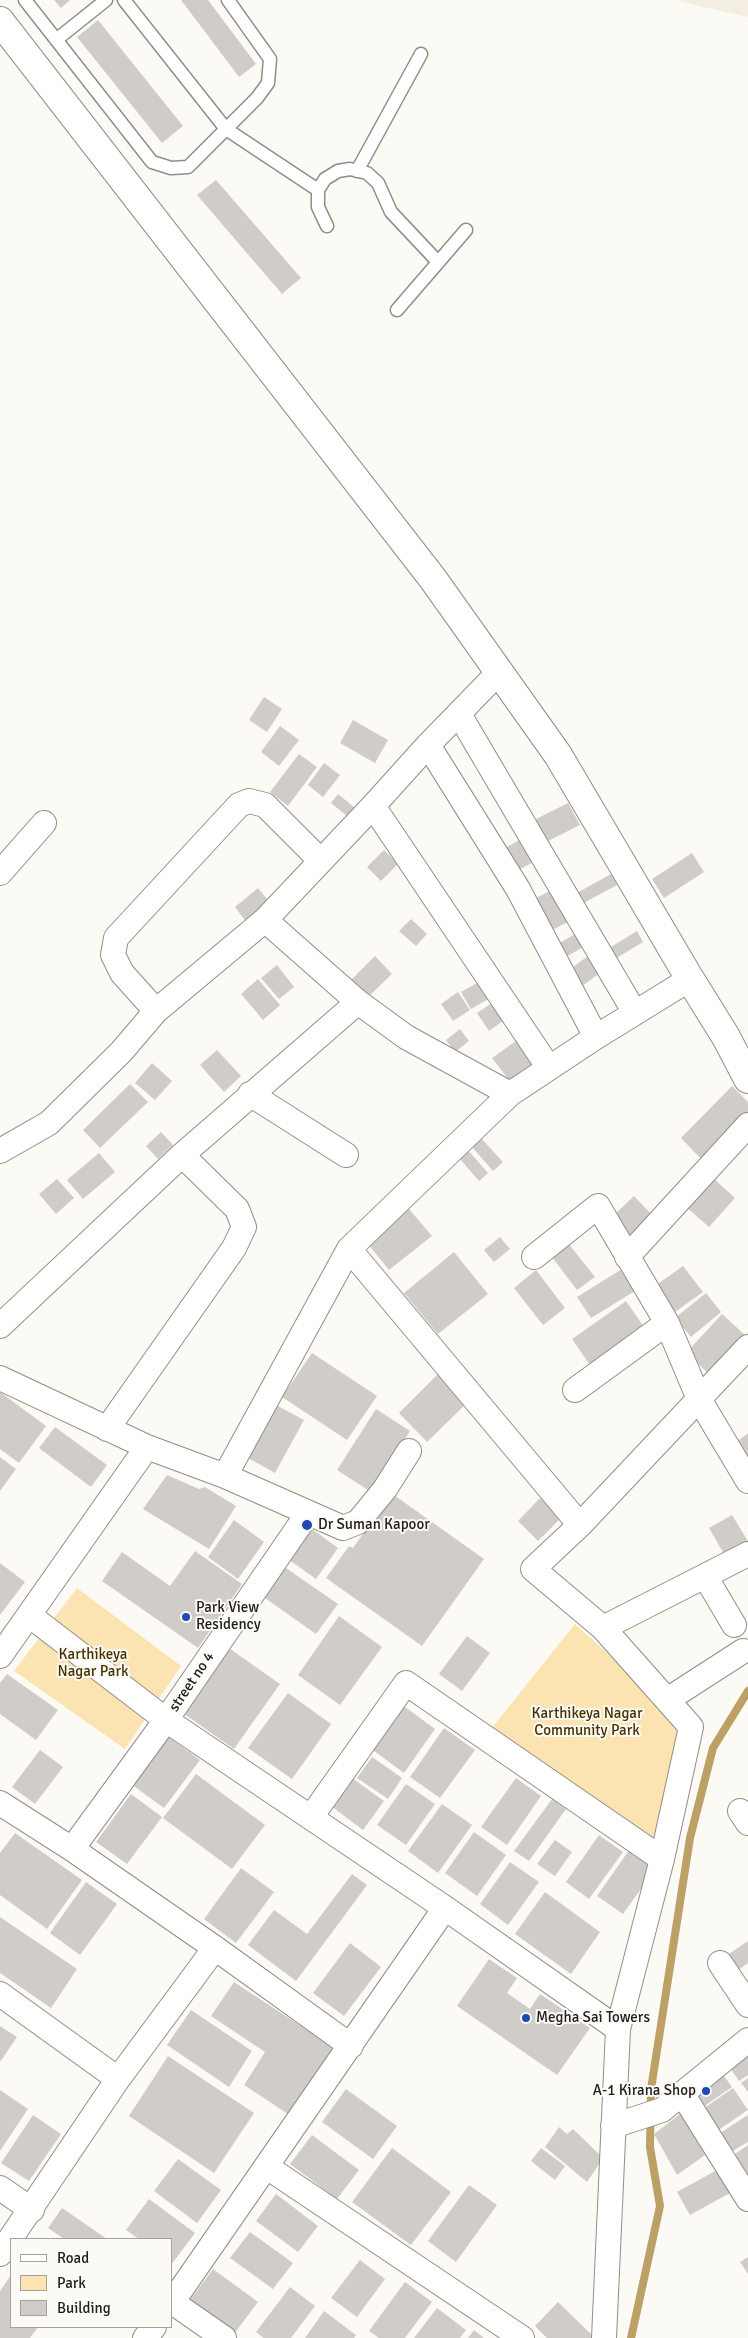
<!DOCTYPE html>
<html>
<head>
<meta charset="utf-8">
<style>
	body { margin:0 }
	#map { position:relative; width:748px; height:2338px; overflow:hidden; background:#fcfaf5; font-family:Signika,sans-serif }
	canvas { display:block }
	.legend { position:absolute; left:10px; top:2238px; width:162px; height:90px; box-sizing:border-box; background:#fcfaf5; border:1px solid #a4a39f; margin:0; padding:6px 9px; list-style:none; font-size:15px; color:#21201f }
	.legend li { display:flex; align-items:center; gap:10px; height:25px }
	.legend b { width:25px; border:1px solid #a4a39f }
</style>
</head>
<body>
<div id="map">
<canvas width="748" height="2338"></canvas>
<ul class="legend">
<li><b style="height:6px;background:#fff"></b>Road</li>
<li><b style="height:14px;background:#fce3b2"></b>Park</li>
<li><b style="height:14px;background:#d0cdc8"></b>Building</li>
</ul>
</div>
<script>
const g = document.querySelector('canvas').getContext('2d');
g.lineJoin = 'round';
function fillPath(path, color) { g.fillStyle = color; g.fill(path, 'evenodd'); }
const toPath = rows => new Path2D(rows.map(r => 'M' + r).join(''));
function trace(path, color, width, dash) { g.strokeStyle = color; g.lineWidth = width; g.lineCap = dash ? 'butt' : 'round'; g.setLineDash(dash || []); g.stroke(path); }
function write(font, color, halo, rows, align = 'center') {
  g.font = font + ' Signika,sans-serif'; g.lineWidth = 4; g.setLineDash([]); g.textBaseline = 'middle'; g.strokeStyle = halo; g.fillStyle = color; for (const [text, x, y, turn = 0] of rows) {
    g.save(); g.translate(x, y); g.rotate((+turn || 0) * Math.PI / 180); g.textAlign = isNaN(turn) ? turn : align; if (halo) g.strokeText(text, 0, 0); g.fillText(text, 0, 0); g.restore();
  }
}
const built = toPath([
	[677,0,748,0,748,17,682,2]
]);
const green = toPath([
	[77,1588,181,1666,125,1749,14,1671],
	[575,1624,635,1678,685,1727,653,1847,487,1734]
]);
const stream = toPath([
	[631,2338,660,2206,650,2147,651,2089,690,1838,713,1748,748,1691]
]);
const building = toPath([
	[54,0,70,0,61,8],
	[181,0,208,0,256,64,239,77],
	[98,20,183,126,162,143,77,37],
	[216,180,301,278,282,294,197,195],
	[264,697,282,709,267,732,249,720],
	[353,720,388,740,375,763,340,743],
	[280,726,299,740,279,766,261,752],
	[299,754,317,767,288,806,270,792],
	[324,763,340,775,323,797,308,785],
	[338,794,360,812,352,820,331,803],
	[568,803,580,825,544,843,532,821],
	[526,836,539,859,515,872,502,850],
	[384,850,398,864,381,881,367,867],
	[692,853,704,872,664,898,652,879],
	[611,874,617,885,580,905,575,894],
	[258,888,271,904,247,923,235,907],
	[555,888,572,920,544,934,527,903],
	[411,919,427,934,416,946,399,931],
	[637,931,643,942,610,962,603,952],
	[575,934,583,947,561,960,553,947],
	[375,956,392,974,366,999,349,982],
	[588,956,600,973,578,989,566,972],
	[277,965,294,987,279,999,261,978],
	[258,979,280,1005,263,1020,241,994],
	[482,980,492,997,471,1009,461,992],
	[458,992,470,1010,453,1021,441,1004],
	[498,999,510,1016,489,1031,477,1013],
	[460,1029,469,1041,455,1052,446,1040],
	[523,1036,539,1059,509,1080,492,1058],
	[217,1050,241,1076,224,1092,200,1065],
	[152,1063,172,1081,155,1100,135,1083],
	[130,1084,148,1102,100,1148,83,1130],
	[732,1086,748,1102,748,1119,705,1163,681,1138],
	[161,1132,173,1145,158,1159,146,1146],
	[481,1138,503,1162,493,1171,471,1146],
	[468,1150,488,1173,479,1181,459,1158],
	[99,1153,115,1172,83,1199,67,1180],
	[712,1177,735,1198,709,1227,686,1207],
	[57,1179,74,1198,56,1214,39,1194],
	[634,1196,655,1218,633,1239,612,1217],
	[409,1209,432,1236,389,1270,367,1243],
	[500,1237,510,1249,494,1262,484,1250],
	[568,1243,595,1277,577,1290,551,1256],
	[454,1252,488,1294,438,1334,404,1293],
	[683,1266,703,1292,675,1312,655,1286],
	[622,1269,635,1291,591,1318,577,1297],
	[536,1270,565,1308,543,1325,514,1288],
	[706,1293,721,1312,691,1337,675,1318],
	[626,1301,644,1327,590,1365,572,1339],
	[722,1314,745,1335,709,1374,686,1353],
	[312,1353,377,1396,347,1440,282,1397],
	[438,1374,467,1403,427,1442,399,1413],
	[0,1392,46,1426,19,1463,0,1449],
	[276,1405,304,1420,275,1473,248,1458],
	[376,1409,410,1431,371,1492,337,1470],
	[55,1427,107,1465,91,1487,39,1448],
	[748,1433,748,1462,734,1444],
	[0,1457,16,1469,0,1491],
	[167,1475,199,1489,205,1487,236,1506,209,1549,143,1509],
	[391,1493,484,1559,422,1646,326,1578,349,1546,353,1548],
	[540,1498,561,1518,538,1541,518,1521],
	[732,1515,748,1541,724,1554,709,1528],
	[234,1520,264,1542,238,1579,208,1557],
	[308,1526,338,1548,316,1579,285,1557],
	[195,1551,242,1584,198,1648,102,1581,122,1552,170,1586],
	[0,1563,25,1582,0,1615],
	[283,1566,338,1604,316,1634,262,1596],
	[339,1616,382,1647,340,1705,298,1675],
	[467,1636,490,1653,462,1691,439,1674],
	[226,1646,280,1684,234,1749,180,1711],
	[7,1674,58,1710,36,1740,0,1714,0,1683],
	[288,1693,331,1724,292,1779,248,1748],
	[401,1704,435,1729,404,1773,370,1748],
	[444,1728,475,1750,440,1798,410,1777],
	[167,1736,200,1760,164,1808,131,1784],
	[40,1750,63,1767,35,1804,12,1787],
	[372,1757,402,1778,388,1799,357,1778],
	[196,1774,265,1825,232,1869,163,1818],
	[352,1778,384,1801,363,1830,331,1806],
	[516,1778,541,1796,507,1845,481,1827],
	[406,1784,435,1804,406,1845,377,1825],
	[131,1794,162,1817,127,1864,96,1842],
	[552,1799,566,1809,529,1861,514,1851],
	[442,1804,472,1825,438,1873,408,1851],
	[474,1832,506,1855,477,1896,445,1873],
	[15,1833,82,1880,47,1929,0,1895,0,1853],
	[599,1835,623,1852,589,1899,566,1882],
	[555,1840,572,1852,555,1876,537,1864],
	[632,1846,658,1865,623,1914,597,1896],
	[510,1862,539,1882,508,1925,480,1904],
	[241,1868,274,1892,236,1943,204,1919],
	[352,1874,367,1885,296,1981,248,1945,274,1910,307,1934],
	[86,1882,117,1904,80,1955,50,1933],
	[545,1892,600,1932,571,1974,515,1934],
	[0,1917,77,1969,51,2008,0,1973],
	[748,1941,748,1963,734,1973,723,1958],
	[350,1943,381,1967,344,2016,313,1993],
	[489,1959,517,1978,507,1993,530,2009,540,1994,590,2028,557,2075,457,2006],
	[234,1982,336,2049,291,2116,244,2085,265,2052,211,2016],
	[191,2010,252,2051,229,2087,167,2045],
	[0,2026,17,2037,0,2062],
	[748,2046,748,2075,739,2081,726,2062],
	[168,2056,254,2113,214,2173,129,2116],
	[722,2073,732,2087,700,2109,691,2096],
	[748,2078,748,2092,741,2083],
	[733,2088,748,2110,714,2133,700,2111],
	[346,2089,397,2126,373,2159,322,2122],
	[0,2090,28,2109,0,2151],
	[680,2114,705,2155,677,2175,654,2134],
	[33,2115,61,2134,29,2181,1,2163],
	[748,2115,748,2142,726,2155,714,2137],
	[559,2127,567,2134,573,2129,603,2158,587,2182,545,2147],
	[312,2135,359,2170,337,2199,290,2164],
	[748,2145,748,2175,742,2179,729,2158],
	[392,2148,451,2192,411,2245,352,2202],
	[541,2148,565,2166,555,2180,531,2161],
	[178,2159,221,2190,197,2223,154,2191],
	[717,2170,730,2193,690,2215,677,2192],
	[469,2185,497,2205,456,2262,428,2241],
	[276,2194,318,2226,298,2252,256,2221],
	[149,2199,195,2233,171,2265,171,2239,139,2239,126,2230],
	[62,2208,107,2239,64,2239,48,2228],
	[250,2232,293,2263,273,2289,230,2258],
	[748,2257,748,2274,740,2262],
	[360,2260,385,2279,357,2317,331,2298],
	[213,2269,258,2302,234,2334,190,2300],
	[11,2275,11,2327,38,2327,30,2338,0,2338,0,2291],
	[405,2282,432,2302,405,2338,379,2338,369,2331],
	[290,2287,315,2306,291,2338,264,2338,256,2332],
	[558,2302,595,2338,547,2338,535,2326],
	[437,2308,466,2330,460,2338,414,2338],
	[324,2311,356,2335,354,2338,305,2338],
	[474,2330,484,2338,468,2338]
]);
const lane = toPath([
	[25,0,152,162,171,168,188,167,257,98,268,83,270,59,228,0],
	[124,0,226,129,318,190],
	[56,40,106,0],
	[357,171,421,54],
	[327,226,318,207,318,190,325,179,338,171,350,169,367,173,378,183,391,212,438,262],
	[397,310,466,230]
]);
const street = toPath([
	[459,714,635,1013],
	[428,745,518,889,596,1037],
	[373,806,549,1068],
	[0,873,44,823],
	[265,920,358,1002,406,1037,510,1094],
	[156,1011,122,973,113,955,116,938,239,805,249,801,265,805,321,861],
	[250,1094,346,1155],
	[0,1151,49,1123,121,1052,156,1011,265,920,373,806,428,745,499,672],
	[349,1249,580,1525],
	[534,1257,598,1206,667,1323,699,1399,748,1481],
	[627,1257,748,1125],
	[0,1326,182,1155,358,1002],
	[0,1378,147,1447,225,1476,343,1528,358,1522,385,1489,409,1451],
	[575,1390,667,1323],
	[107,1429,234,1248,244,1227,237,1209,182,1155],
	[225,1476,349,1249,510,1094,596,1037,690,979],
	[705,1576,734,1625],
	[29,1615,166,1720,445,1908,618,2029],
	[603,1628,748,1554],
	[0,1656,147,1447],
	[667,1700,743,1651],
	[0,1803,72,1849,215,1948,351,2046],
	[740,1811,748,1823],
	[311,1817,406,1683,662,1859],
	[72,1849,166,1720,308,1513],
	[720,1963,748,2005],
	[0,1994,118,2079],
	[683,2095,748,2199],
	[613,2126,662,2110,748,2040],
	[267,2167,522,2338],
	[0,2188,32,2210],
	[0,2254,118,2079,215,1948],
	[172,2302,224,2338],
	[171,2304,445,1908],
	[145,2338,154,2327],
	[604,2338,618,2029,662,1859,691,1727,603,1628,533,1569,580,1525,748,1347]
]);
const secondary = toPath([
	[0,21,433,579,558,755,690,979,726,1037,748,1079]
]);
const markers = [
	[307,1525,6,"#2049b7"],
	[186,1617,5,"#2049b7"],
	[526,2018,5,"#2049b7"],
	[706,2091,5,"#2049b7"]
];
const poiNames = [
	["Dr Suman Kapoor",318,1525],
	["Park View",196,1608],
	["Residency",196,1625],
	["Megha Sai Towers",536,2018],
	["A-1 Kirana Shop",696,2091,"right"]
];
const parkNames = [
	["Karthikeya",93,1655],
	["Nagar Park",93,1672],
	["Karthikeya Nagar",587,1714],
	["Community Park",587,1731]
];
const streetNames = [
	["street no 4",192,1682,-56]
];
fillPath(built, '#f4eee2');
fillPath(green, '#fce3b2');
trace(stream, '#bda065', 8);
fillPath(building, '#d0cdc8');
trace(lane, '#908e89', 15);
trace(street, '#908e89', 26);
trace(secondary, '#908e89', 30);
trace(lane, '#fff', 12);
trace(street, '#fff', 24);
trace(secondary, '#fff', 28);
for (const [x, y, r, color] of markers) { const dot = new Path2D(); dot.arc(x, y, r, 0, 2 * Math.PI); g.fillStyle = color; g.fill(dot); trace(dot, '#fcfaf5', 2); }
write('15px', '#21201f', '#fcfaf5', poiNames, 'left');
write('15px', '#463200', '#fcfaf5', parkNames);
write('15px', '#21201f', '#fcfaf5', streetNames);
</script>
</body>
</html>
